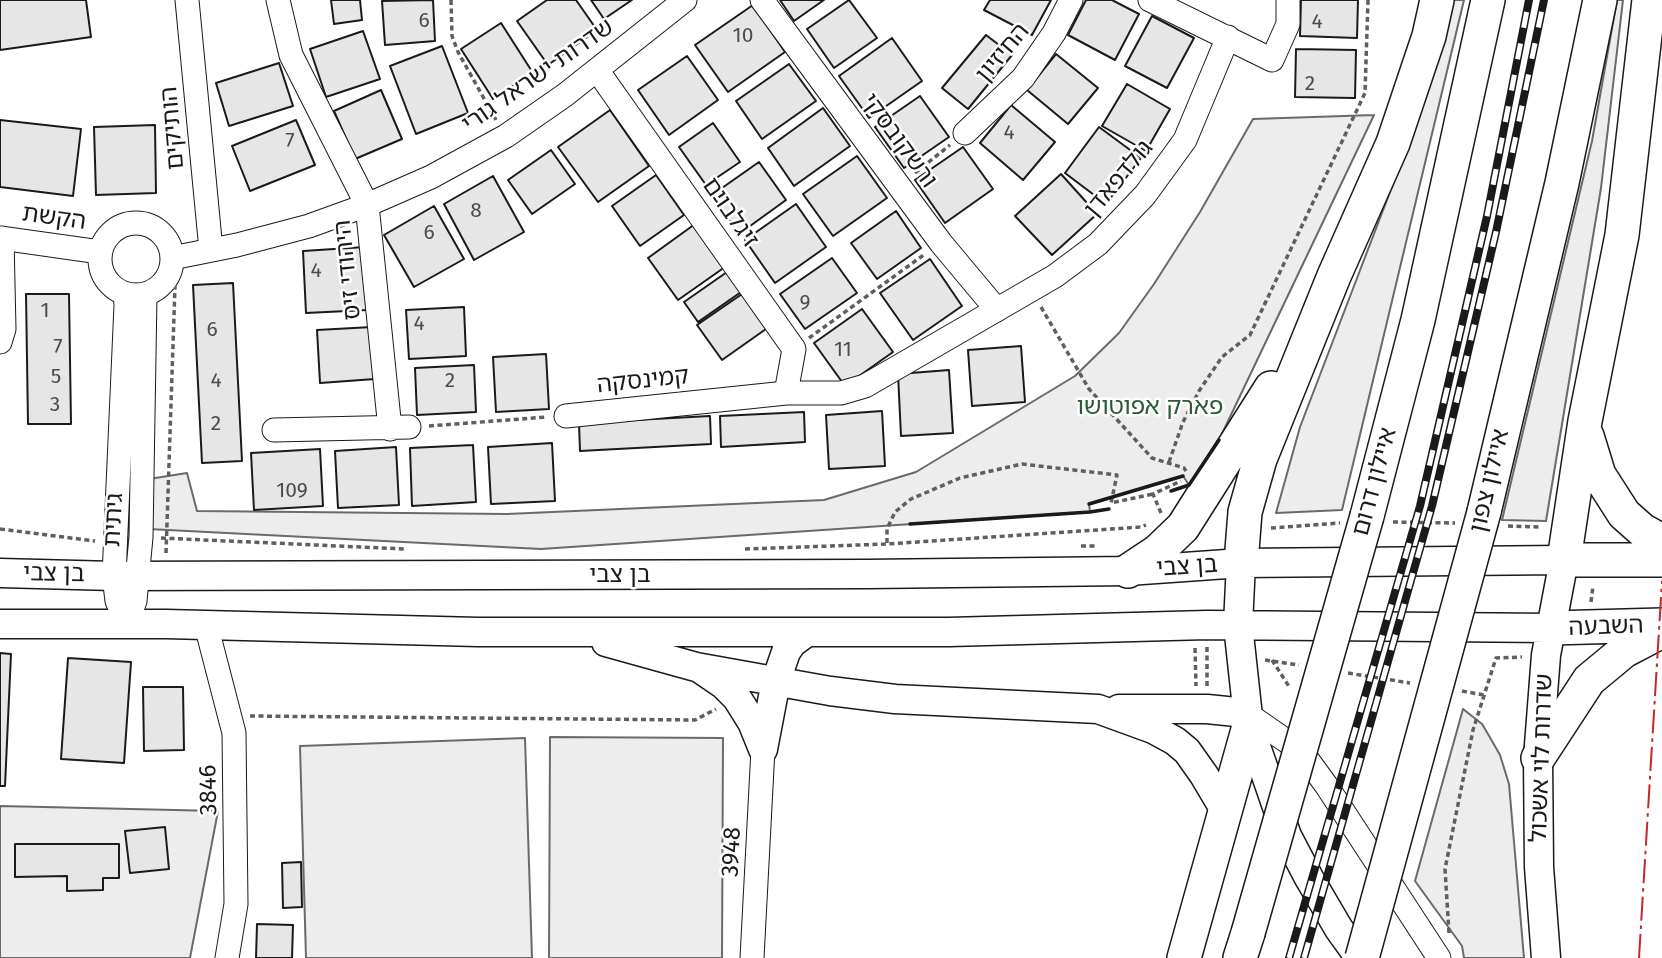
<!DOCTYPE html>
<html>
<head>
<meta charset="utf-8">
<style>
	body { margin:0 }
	canvas { display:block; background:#fff }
</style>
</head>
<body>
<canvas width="1662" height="958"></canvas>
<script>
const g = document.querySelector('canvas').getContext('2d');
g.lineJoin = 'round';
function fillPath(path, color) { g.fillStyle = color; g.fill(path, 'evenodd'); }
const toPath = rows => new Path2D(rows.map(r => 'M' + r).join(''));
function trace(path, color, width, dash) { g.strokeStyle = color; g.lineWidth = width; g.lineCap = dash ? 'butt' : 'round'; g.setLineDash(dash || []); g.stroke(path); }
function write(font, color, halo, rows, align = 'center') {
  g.font = font + ' "Fira Sans","Noto Sans Hebrew",sans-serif'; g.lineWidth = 5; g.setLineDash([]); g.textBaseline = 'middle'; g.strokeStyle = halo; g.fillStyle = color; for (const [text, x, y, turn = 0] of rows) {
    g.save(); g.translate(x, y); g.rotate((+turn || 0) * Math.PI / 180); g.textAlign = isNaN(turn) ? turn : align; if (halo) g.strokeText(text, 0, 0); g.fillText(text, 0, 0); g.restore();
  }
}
const green = toPath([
	[1451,0,1464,0,1342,510,1276,513,1300,427,1408,145,1451,0],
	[1617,0,1623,0,1601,188,1546,521,1502,520,1592,141,1617,0],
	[1374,115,1219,440,1189,485,1183,476,1089,504,1090,512,541,549,148,529,149,479,187,473,197,511,507,514,824,500,916,472,1075,376,1119,333,1154,284,1200,212,1253,119,1374,115],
	[1463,709,1482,724,1488,734,1500,755,1509,784,1524,958,1464,958,1462,946,1415,881,1463,709],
	[550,737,723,738,722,958,549,958,550,737],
	[525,738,532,958,306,958,300,746,525,738],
	[0,806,218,811,190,958,0,958,0,806]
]);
const building = toPath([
	[0,0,86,0,91,37,0,50,0,0],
	[331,0,360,0,362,20,334,24,331,0],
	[433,0,435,41,385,45,382,1,433,0],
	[547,0,576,0,597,30,548,65,517,21,547,0],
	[591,0,632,0,604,19,591,0],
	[780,0,824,0,794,21,780,0],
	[849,0,877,38,834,68,807,29,849,0],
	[990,0,1051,0,1032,35,984,10,990,0],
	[1086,0,1112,0,1139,14,1115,60,1068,35,1086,0],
	[1301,0,1358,0,1357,38,1300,36,1301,0],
	[753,5,785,52,728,92,695,45,753,5],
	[1152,16,1194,38,1167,88,1125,66,1152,16],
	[501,23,533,73,493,99,461,49,501,23],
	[363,31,380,79,326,97,310,49,363,31],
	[986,35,1012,55,968,109,942,88,986,35],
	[892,38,922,81,869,118,839,76,892,38],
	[442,46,468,113,416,134,390,66,442,46],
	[1296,49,1356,50,1355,98,1295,97,1296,49],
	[1056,54,1098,88,1068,124,1027,90,1056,54],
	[687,56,718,100,669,135,638,90,687,56],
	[279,63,293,106,229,126,216,83,279,63],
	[789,64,816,101,762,139,736,101,789,64],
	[1127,84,1170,109,1146,151,1102,126,1127,84],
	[381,90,402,139,355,159,334,111,381,90],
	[920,96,949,137,904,168,875,127,920,96],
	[1011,105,1055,142,1023,180,980,143,1011,105],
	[823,108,850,146,794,186,768,148,823,108],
	[610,110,649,166,598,202,558,147,610,110],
	[0,120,81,129,73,196,0,187,0,120],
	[296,120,315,165,250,191,232,146,296,120],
	[713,123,740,162,706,185,679,147,713,123],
	[155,125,156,193,96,195,94,127,155,125],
	[1099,127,1141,158,1106,204,1065,173,1099,127],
	[963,147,993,189,945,223,915,180,963,147],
	[551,150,575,184,532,214,508,180,551,150],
	[857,156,887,198,833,236,803,194,857,156],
	[759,162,786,200,739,234,712,195,759,162],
	[1061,174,1097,214,1052,255,1015,216,1061,174],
	[656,175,684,215,640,246,612,206,656,175],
	[493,176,524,232,474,260,444,204,493,176],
	[796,204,826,247,775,283,745,240,796,204],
	[434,206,464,259,414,287,384,235,434,206],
	[896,211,921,248,877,279,851,243,896,211],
	[695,224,725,267,678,300,648,258,695,224],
	[365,247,368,310,306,313,303,251,365,247],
	[832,258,857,293,805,329,780,294,832,258],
	[930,259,962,306,913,340,880,293,930,259],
	[727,272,741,292,698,322,684,302,727,272],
	[233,283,242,461,202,463,193,285,233,283],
	[26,294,69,294,71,424,28,424,26,294],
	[742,294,766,329,722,360,697,325,742,294],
	[464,307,466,356,409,359,406,310,464,307],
	[862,309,893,352,845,386,814,343,862,309],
	[372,327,375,379,320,383,317,330,372,327],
	[1021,346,1025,402,972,406,968,350,1021,346],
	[546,354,549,409,496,412,493,357,546,354],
	[474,365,476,412,417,415,415,368,474,365],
	[949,370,953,433,901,436,898,374,949,370],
	[882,411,885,466,829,469,826,415,882,411],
	[804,412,805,442,721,447,720,416,804,412],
	[710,416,711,444,580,451,579,423,710,416],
	[552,443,555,501,491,504,488,447,552,443],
	[473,445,476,502,412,506,410,448,473,445],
	[396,447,399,505,338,508,335,451,396,447],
	[320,449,323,506,254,510,251,453,320,449],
	[0,653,11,654,5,786,0,786,0,653],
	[68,658,131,662,124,763,61,759,68,658],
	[143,687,183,687,184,750,144,751,143,687],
	[165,827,169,869,130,873,125,831,165,827],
	[15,844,119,844,119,878,103,878,103,890,67,891,67,876,15,877,15,844],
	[301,862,302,907,283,908,282,863,301,862],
	[257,924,293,925,292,958,256,958,257,924]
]);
const path = toPath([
	[451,0,452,36,458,52,496,120],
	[915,173,950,145],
	[101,231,120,217,142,214,163,222,175,235],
	[1041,307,1089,389,1152,458,1184,468,1186,471],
	[809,338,925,254],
	[429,426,547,417],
	[1169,462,1183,422,1199,391,1222,357,1250,335,1365,93,1368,0],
	[1161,513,1153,494,1181,481],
	[1393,522,1455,523],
	[1508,526,1542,527],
	[1271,528,1340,523],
	[0,529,95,541],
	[161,538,405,549],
	[887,543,887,529,895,512,911,499,960,478,1022,464,1117,475,1111,503,1153,494],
	[1081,546,1098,546],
	[745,549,887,544,1141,527,1146,525],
	[166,553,175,286],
	[1591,602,1593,586],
	[1207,647,1207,688],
	[1195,648,1196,686],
	[1265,660,1299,665],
	[1272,660,1290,688],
	[1348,673,1410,683],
	[1462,691,1484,695],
	[250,716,695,720,716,709],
	[1449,933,1445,869,1473,730,1496,658,1522,657]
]);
const minor = toPath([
	[187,0,211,250],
	[278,0,291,55,367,205,390,429],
	[762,0,941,243,997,310],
	[1150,0,1272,60,1288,24,1288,0],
	[597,70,794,349,786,393],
	[965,133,1023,78,1054,33,1071,0],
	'100 259a36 36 0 1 1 72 0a36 36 0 1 1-72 0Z',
	[0,238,100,252],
	[172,258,237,245,309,226,367,205,431,177,506,136,565,95,685,0],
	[125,294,126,305,114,576,117,601,127,624],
	[0,342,4,329,2,238],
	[566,416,786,393,841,393,865,386,1055,276,1098,244,1145,195,1185,140,1228,37],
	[274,430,409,427],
	[127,624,135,601,141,537,145,295],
	[206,625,234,733,236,904,227,958],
	[1246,713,1295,747,1307,759,1326,785,1439,958],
	[752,958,763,749]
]);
const major = toPath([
	[1241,563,1238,625,1249,726,1287,836,1309,878,1339,929,1360,958],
	[0,573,114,576,867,574,1128,571,1241,563,1564,560,1546,655,1538,758,1539,867,1546,958],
	[0,624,166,624,478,632,949,632,1207,625,1551,628],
	[606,642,696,667,830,691,895,699,1098,709,1153,729,1175,741,1187,751,1204,775,1226,812],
	[702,670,724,685,737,698,752,722,763,749],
	[1119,709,1207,709,1246,713],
	[763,749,776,681,786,652,792,643,807,632]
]);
const highway = toPath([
	[1649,0,1622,235,1585,421,1564,560,1662,560],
	[1587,436,1599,475,1624,514,1642,530,1662,541],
	[1484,512,1562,183,1600,0],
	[1367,516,1418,320,1488,0],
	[1241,563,1245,512,1260,459,1334,276,1393,143,1429,36,1437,0],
	[1128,571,1158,551,1183,527,1271,388],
	[1551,628,1662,625],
	[1538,758,1589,680,1624,651,1662,631],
	[1184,958,1249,726],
	[1240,958,1248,933]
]);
const rail = toPath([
	[1289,958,1420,506,1487,216,1529,0],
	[1304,958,1432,506,1496,232,1544,0]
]);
const highwayBridge = toPath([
	[1248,933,1367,516],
	[1362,958,1484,512]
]);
const wall = toPath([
	[1171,491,1189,485,1219,440],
	[1089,504,1183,476],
	[910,524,1090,512,1109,509]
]);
const power = toPath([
	[1639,958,1662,581]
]);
const numberNames = [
	["6",424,21],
	["4",1317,22],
	["10",743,36],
	["2",1310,84],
	["4",1009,133],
	["7",290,141],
	["8",476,211],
	["6",429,233],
	["4",316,271],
	["9",805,303],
	["1",45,311],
	["4",419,324],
	["6",212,330],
	["7",58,347],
	["11",843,350],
	["5",56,377],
	["4",216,381],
	["2",450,381],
	["3",55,405],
	["2",216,424],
	["109",292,491]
];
const streetNames = [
	["החיזיון",1003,53,-50],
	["שדרות ישראל גורי",538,76,-35],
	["הותיקים",173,128,-95],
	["ורשקובסקי",899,141,54],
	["גולדפאדן",1119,179,-50],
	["זיגלבוים",730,213,55],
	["הקשת",54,218,8],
	["היהודי זיס",348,270,-96],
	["קמינסקה",643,381,-6],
	["איילון צפון",1490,481,-77],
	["איילון דרום",1375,482,-75],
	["גיתית",114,520,-87],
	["בן צבי",1187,567,-4],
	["בן צבי",54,574,1],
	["בן צבי",620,575],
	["השבעה",1606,627,-2],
	["שדרות לוי אשכול",1542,758,-88],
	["3846",209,790,-91],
	["3948",732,852,-87]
];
const parkNames = [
	["פארק אפוטושו",1150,407]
];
fillPath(green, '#ededed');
trace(green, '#6a6a6a', 2);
fillPath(building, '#e6e6e6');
trace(building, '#1a1a1a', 2);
trace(minor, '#1a1a1a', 25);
trace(major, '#1a1a1a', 31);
trace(highway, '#1a1a1a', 36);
trace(path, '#5f5f5f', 3.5, [5, 3.5]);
trace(minor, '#fff', 23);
trace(major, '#fff', 28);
trace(highway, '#fff', 33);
trace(rail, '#1a1a1a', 8);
trace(rail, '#fff', 5, [16]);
trace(highwayBridge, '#1a1a1a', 36, []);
trace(highwayBridge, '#fff', 33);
trace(wall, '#1a1a1a', 3.5);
trace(power, '#c62828', 2, [24, 5, 3.5, 5]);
write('21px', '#4d4d4d', null, numberNames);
write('24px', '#1a1a1a', '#fff', streetNames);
write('24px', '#2b5a34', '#fff', parkNames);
</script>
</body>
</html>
